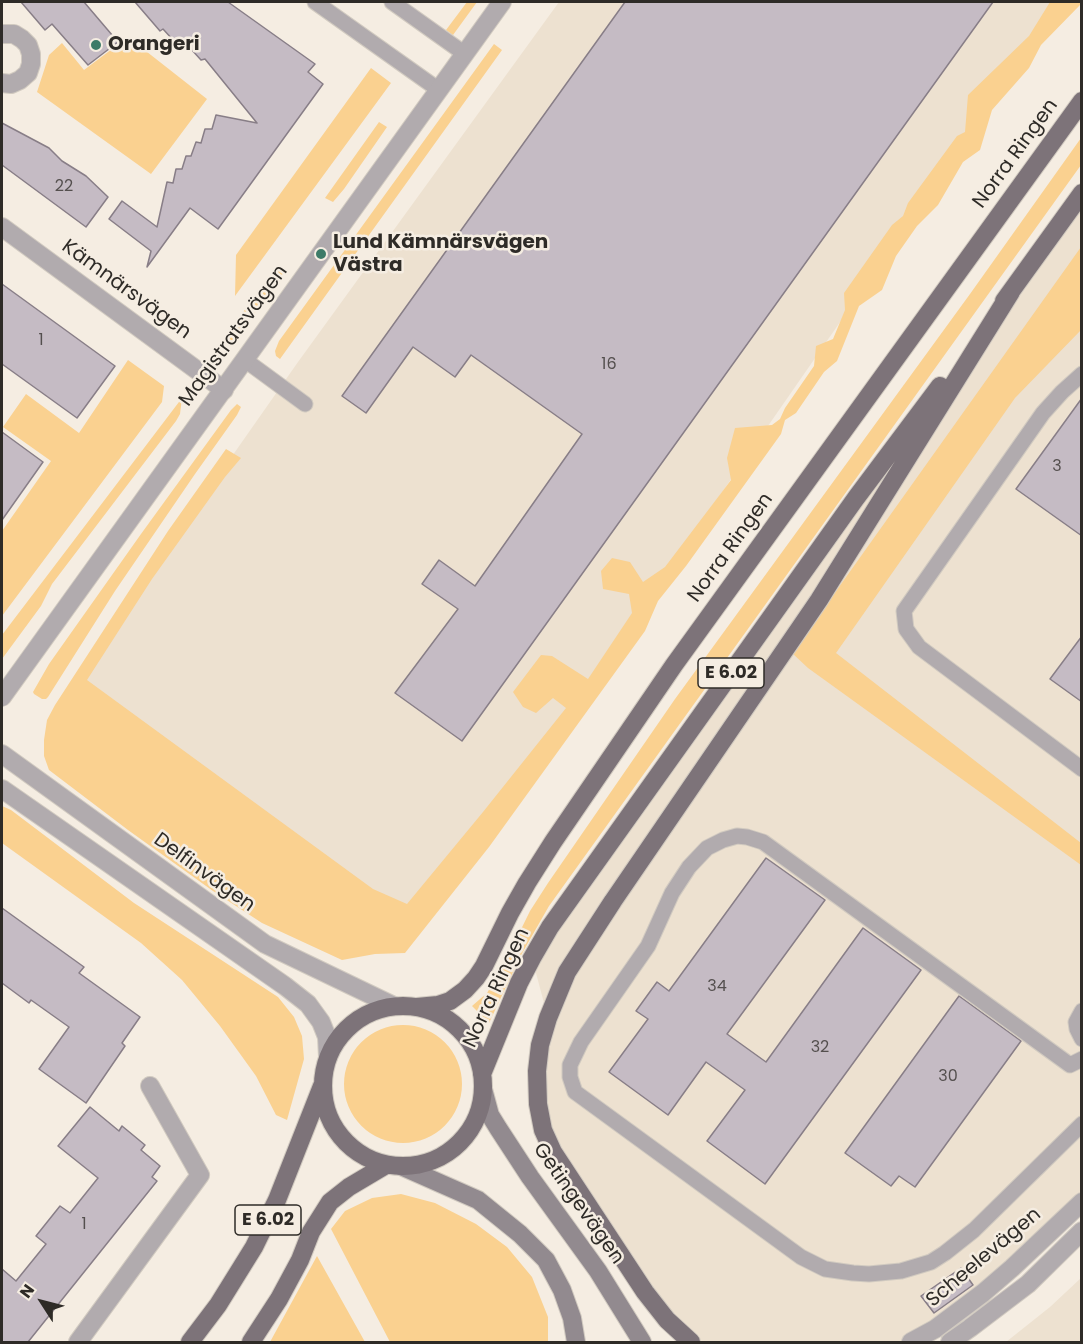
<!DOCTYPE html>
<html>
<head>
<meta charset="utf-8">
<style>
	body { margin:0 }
	#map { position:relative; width:1083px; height:1344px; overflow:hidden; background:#f5ede2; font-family:Poppins,sans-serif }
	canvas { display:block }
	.frame { position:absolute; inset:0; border:3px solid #2e2b27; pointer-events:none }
	.north { position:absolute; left:12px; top:1272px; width:60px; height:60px; -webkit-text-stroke:4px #f5ede2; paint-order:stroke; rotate:306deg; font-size:16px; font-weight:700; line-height:24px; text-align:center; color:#2e2b27 }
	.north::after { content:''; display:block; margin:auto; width:21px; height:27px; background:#2e2b27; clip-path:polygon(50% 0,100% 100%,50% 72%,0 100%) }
</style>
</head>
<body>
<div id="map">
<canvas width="1083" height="1344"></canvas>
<div class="frame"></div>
<div class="north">N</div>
</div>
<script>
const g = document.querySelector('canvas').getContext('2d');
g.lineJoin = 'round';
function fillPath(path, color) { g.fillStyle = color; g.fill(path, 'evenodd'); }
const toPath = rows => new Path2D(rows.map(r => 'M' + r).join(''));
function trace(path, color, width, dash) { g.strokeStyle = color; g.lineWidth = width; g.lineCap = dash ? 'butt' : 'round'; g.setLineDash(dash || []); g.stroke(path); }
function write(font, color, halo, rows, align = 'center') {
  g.font = font + ' Poppins,sans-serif'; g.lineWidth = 5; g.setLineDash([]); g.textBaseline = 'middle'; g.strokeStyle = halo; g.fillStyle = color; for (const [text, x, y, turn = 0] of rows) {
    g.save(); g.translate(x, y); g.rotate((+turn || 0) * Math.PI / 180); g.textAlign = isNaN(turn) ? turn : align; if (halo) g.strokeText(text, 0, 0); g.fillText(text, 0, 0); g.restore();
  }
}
const built = toPath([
	[559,2,1062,2,433,909,334,922,50,716,298,362],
	[1081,193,1081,1202,911,1342,691,1342,543,1130,548,1018,532,958,856,498,1011,292],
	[1081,1278,1081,1342,1006,1342,1050,1307]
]);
const green = toPath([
	[467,2,477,2,453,35,446,30],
	[1050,2,1081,2,1081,4,1041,45,1029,68,992,110,980,150,963,162,938,205,917,226,896,256,882,290,859,306,837,361,824,372,796,413,785,420,781,434,686,566,658,601,645,631,489,847,405,953,375,954,342,960,262,923,213,891,128,830,49,770,44,756,44,740,47,720,55,705,168,531,226,449,241,458,225,477,152,579,87,680,373,889,407,904,483,812,566,708,553,698,536,713,523,707,513,692,541,655,552,656,588,679,632,613,629,594,603,589,601,571,612,558,630,562,643,582,665,567,731,480,727,458,735,428,772,425,780,419,785,408,814,366,816,346,833,339,845,310,844,293,892,225,903,216,908,203,957,136,965,132,968,95,1029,36],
	[128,37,207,99,151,174,37,92,49,55,62,43,84,70],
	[494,44,502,50,280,359,276,356,275,351,279,341],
	[371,68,391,83,235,296,236,255],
	[379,122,387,127,344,189,333,202,325,198],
	[1081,138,1081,165,549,906,520,957,489,1023,472,1006,487,993,500,972,530,911,548,883,675,699,970,294],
	[1081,247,1081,330,1015,398,836,653,1081,843,1081,865,808,668,792,653],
	[277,266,283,270,284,272,239,335,233,340,219,345],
	[128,360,164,386,162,402,2,616,2,531,51,461,3,427,26,394,79,433],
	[182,398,180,414,176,421,52,584,41,606,2,659,2,635],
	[237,404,241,407,237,415,195,474,115,591,48,697,46,699,42,699,34,694,33,692,49,664,141,534,231,410],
	[2,806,11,810,134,903,278,997,294,1017,302,1036,304,1059,287,1120,276,1115,256,1076,220,1026,182,980,141,943,2,843],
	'344 1084a59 59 0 1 1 118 0a59 59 0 1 1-118 0Z',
	[401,1194,435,1203,476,1224,507,1247,532,1277,548,1317,548,1342,390,1342,331,1229,345,1211,372,1198],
	[317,1256,365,1342,270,1342]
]);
const building = toPath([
	[21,2,84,2,118,42,88,65,52,24,45,30,21,2],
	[135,2,228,2,315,64,308,72,323,84,218,229,190,208,147,267,151,251,109,219,122,201,157,227,167,182,173,183,176,169,182,169,186,156,191,156,196,142,201,143,205,129,212,129,216,115,257,123,205,59,201,60,191,49,187,51,177,39,174,41,163,29,160,31,135,2],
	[625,2,993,2,462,741,395,693,458,609,422,584,439,560,475,586,582,434,471,355,455,377,413,347,366,413,342,396,625,2],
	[2,123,49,148,62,161,86,176,108,197,86,227,2,165,2,123],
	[2,284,115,366,77,418,2,364,2,284],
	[1082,398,1082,536,1016,489,1082,398],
	[2,432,43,462,2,520,2,432],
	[1082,636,1082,702,1050,679,1082,636],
	[766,858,825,900,727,1034,766,1062,863,928,921,970,765,1184,707,1141,745,1090,706,1062,668,1115,609,1072,648,1019,636,1011,657,982,669,991,766,858],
	[2,908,84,967,79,973,140,1017,122,1043,125,1046,86,1103,39,1069,69,1027,31,1000,29,1003,2,983,2,908],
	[959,996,1021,1041,915,1187,899,1176,891,1186,845,1153,959,996],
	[90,1107,119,1131,122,1126,145,1145,141,1150,160,1166,152,1177,157,1181,28,1342,2,1342,2,1269,16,1281,46,1244,36,1236,60,1206,70,1213,98,1178,58,1146,90,1107],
	[961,1268,973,1285,934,1313,921,1296,961,1268]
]);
const service = toPath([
	[315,2,439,90],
	[392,2,465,54],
	[245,360,305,404],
	[1082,374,1062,392,1043,413,904,611,906,629,919,647,1082,769],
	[1082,1011,1076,1022,1077,1029,1082,1039],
	[1082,1059,1070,1065,763,842,747,837,737,836,723,840,707,848,689,867,672,893,648,946,581,1042,570,1065,570,1077,575,1092,586,1100,801,1257,825,1269,853,1273,869,1274,901,1271,931,1262,945,1253,974,1230,1082,1124]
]);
const minor = toPath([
	[2,34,14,34,22,39,28,45,31,54,31,64,28,73,20,80,11,84,2,83],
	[2,227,224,390],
	[78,1342,200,1175,150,1086]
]);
const tertiary = toPath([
	[2,697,502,2],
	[2,754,265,944,394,1006],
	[2,789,285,986,308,1004,321,1022,327,1037,328,1057],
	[911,1342,935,1329,983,1293,1012,1268,1082,1202],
	[950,1342,970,1328,1028,1284,1082,1231]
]);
const secondary = toPath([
	[483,1089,490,1115,498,1128,530,1177,598,1271,642,1342],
	[401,1166,478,1200,520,1234,546,1260,562,1290,572,1318,576,1342]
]);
const primary = toPath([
	[1004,301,1082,193],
	'323 1086a80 80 0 1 1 160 0a80 80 0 1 1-160 0Z',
	[417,1007,438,1005,450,1001,465,990,476,978,484,966,510,913,527,883,553,842,674,665,1082,101],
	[482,1074,519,983,532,958,550,927,856,498,940,386],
	[190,1342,218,1305,254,1247,277,1200,322,1086],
	[251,1342,279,1299,300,1260,311,1232,330,1202,349,1187,386,1165],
	[691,1342,667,1320,645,1292,553,1152,543,1130,538,1104,537,1071,540,1045,548,1018,567,972,613,901,819,600,1011,292]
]);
const markers = [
	[96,45,6,"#3d7b68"],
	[321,254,6,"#3d7b68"]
];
const numberNames = [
	["22",64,187],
	["1",41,341],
	["16",609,365],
	["3",1057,467],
	["34",717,987],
	["32",820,1048],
	["30",948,1077],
	["1",84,1225]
];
const shields = [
	[731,673,66],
	[268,1220,66]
];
const shieldNames = [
	["E 6.02",731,673],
	["E 6.02",268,1220]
];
const poiNames = [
	["Orangeri",108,45],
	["Lund Kämnärsvägen",333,243],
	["Västra",333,266]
];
const streetNames = [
	["Norra Ringen",1016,154,-54],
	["Kämnärsvägen",126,290,36],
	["Magistratsvägen",234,336,-54],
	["Norra Ringen",731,548,-54],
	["Delfinvägen",204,873,36],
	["Norra Ringen",497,988,-65],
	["Getingevägen",578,1204,55],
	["Scheelevägen",984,1258,-40]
];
fillPath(built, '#ede1d0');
fillPath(green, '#fad190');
fillPath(building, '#c5bbc4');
trace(building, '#887e87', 1.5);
trace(service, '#d1cac0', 17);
trace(minor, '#d1cac0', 20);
trace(tertiary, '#d1cac0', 20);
trace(secondary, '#d1cac0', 20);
trace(primary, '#d1cac0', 20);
trace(service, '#b1abae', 15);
trace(minor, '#b1abae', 18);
trace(tertiary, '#b1abae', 18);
trace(secondary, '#928a8f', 18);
trace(primary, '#7d7379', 18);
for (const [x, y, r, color] of markers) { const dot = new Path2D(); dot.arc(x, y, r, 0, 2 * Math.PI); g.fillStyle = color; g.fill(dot); trace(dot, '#f5ede2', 2); }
write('16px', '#544f4e', null, numberNames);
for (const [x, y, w] of shields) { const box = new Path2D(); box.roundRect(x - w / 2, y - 15, w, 30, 4.5); g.fillStyle = '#f5ede2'; g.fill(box); trace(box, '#2e2b27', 1.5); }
write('bold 18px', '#2e2b27', null, shieldNames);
write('bold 20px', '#2e2b27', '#f5ede2', poiNames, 'left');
write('20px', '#2e2b27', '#f5ede2', streetNames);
</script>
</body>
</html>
